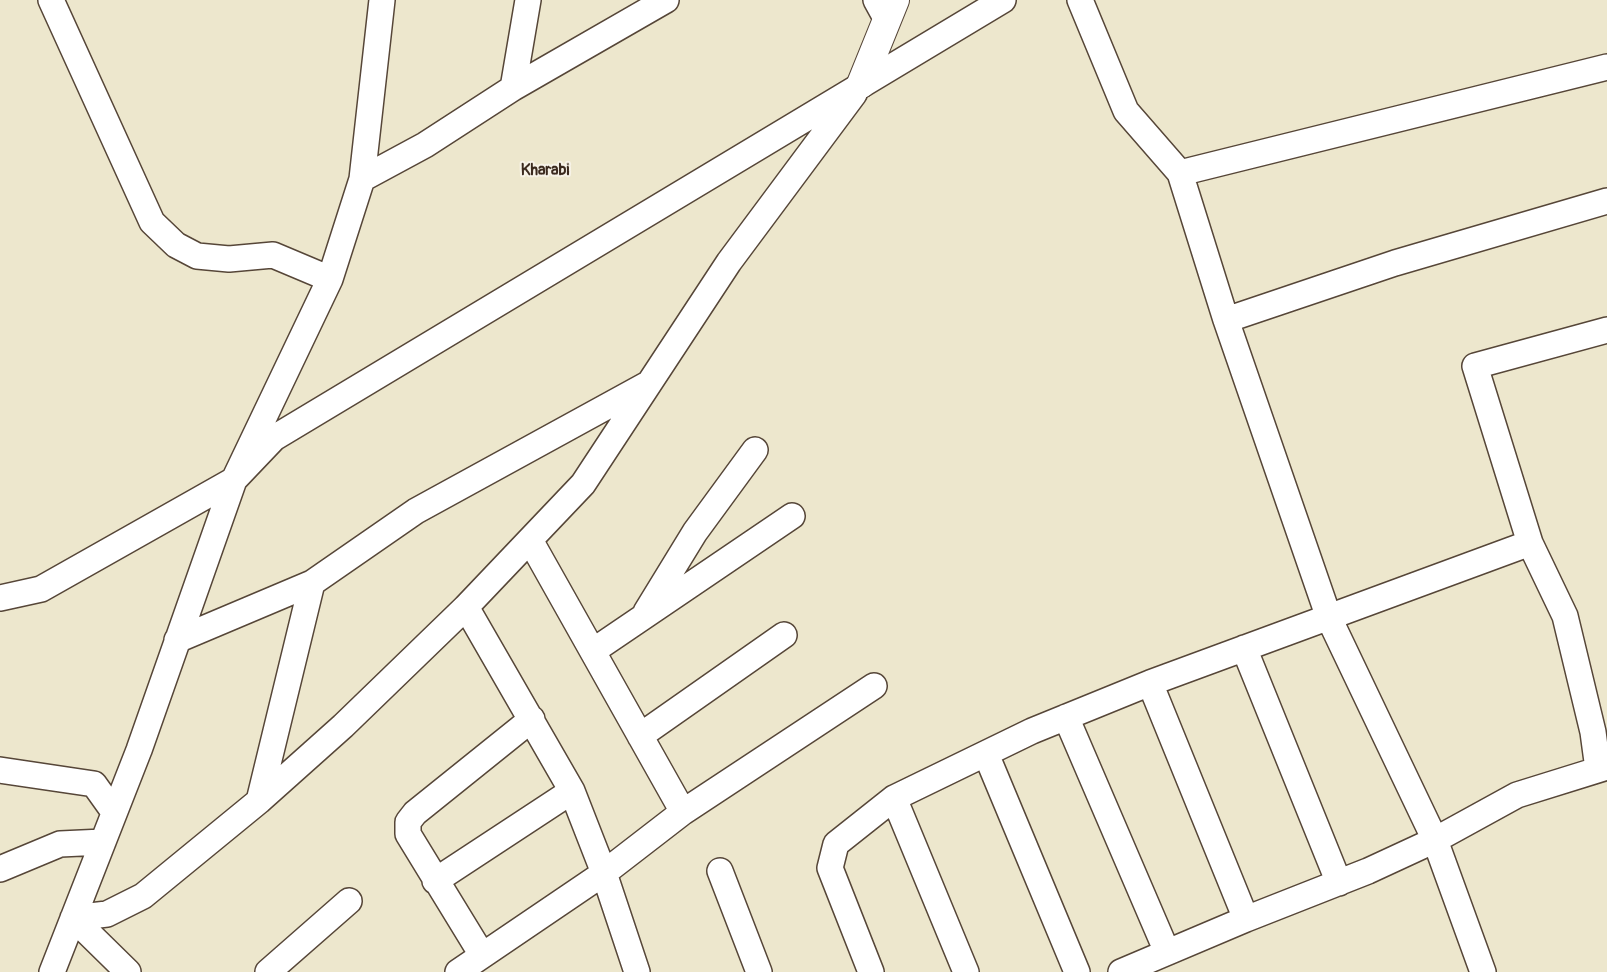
<!DOCTYPE html>
<html>
<head>
<meta charset="utf-8">
<style>
	body { margin:0 }
	canvas { display:block; background:#ede7cd }
</style>
</head>
<body>
<canvas width="1607" height="972"></canvas>
<script>
const g = document.querySelector('canvas').getContext('2d');
g.lineJoin = 'round';
const toPath = rows => new Path2D(rows.map(r => 'M' + r).join(''));
function trace(path, color, width, dash) { g.strokeStyle = color; g.lineWidth = width; g.lineCap = dash ? 'butt' : 'round'; g.setLineDash(dash || []); g.stroke(path); }
function write(font, color, halo, rows, align = 'center') {
  g.font = font + ' Pangolin,sans-serif'; g.lineWidth = 4; g.setLineDash([]); g.textBaseline = 'middle'; g.strokeStyle = halo; g.fillStyle = color; for (const [text, x, y, turn = 0] of rows) {
    g.save(); g.translate(x, y); g.rotate((+turn || 0) * Math.PI / 180); g.textAlign = isNaN(turn) ? turn : align; if (halo) g.strokeText(text, 0, 0); g.fillText(text, 0, 0); g.restore();
  }
}
const minor = toPath([
	[51,0,152,222,176,245,197,256,229,259,273,255,330,279],
	[528,0,513,88,666,0],
	[876,0,887,20],
	[1080,0,1126,111,1180,173,1607,67],
	[1180,173,1226,320,1329,618,1435,840,1483,972],
	[362,179,425,145,513,88],
	[1226,320,1395,263,1607,201],
	[530,540,683,812],
	[1530,543,1565,616,1593,732,1598,769],
	[0,598,41,589,234,480,274,438,1003,0],
	[466,607,583,484,729,262,854,94],
	[646,612,695,532,755,450],
	[177,640,312,583,416,511,646,385],
	[1244,648,1339,883],
	[593,651,792,516],
	[1150,683,1246,919],
	[1066,717,1167,952],
	[640,736,784,635],
	[986,754,1077,972],
	[0,770,94,784,114,812],
	[894,798,966,972],
	[259,801,312,583],
	[0,869,60,844,103,842],
	[720,871,759,972],
	[435,881,572,791],
	[482,955,408,834,408,822,415,813,532,719],
	[52,972,139,750,234,480,330,279,362,179,382,0],
	[128,972,73,918,107,914,143,896,259,801,343,726,466,607,572,791,604,873,637,972],
	[268,972,349,901],
	[458,972,604,873,683,812,874,686],
	[871,972,830,868,836,844,894,798,1032,731,1150,683,1530,543,1475,366,1607,330],
	[1121,972,1246,919,1368,871,1435,840,1517,795,1607,767]
]);
const tertiary = toPath([
	[861,84,895,0]
]);
const quarterNames = [
	["Kharabi",545,171]
];
trace(minor, '#564638', 28);
trace(tertiary, '#564638', 30);
trace(minor, '#fff', 25);
trace(tertiary, '#fff', 28);
write('bold 16px', '#3b2a1e', '#f7f3e8', quarterNames);
</script>
</body>
</html>
